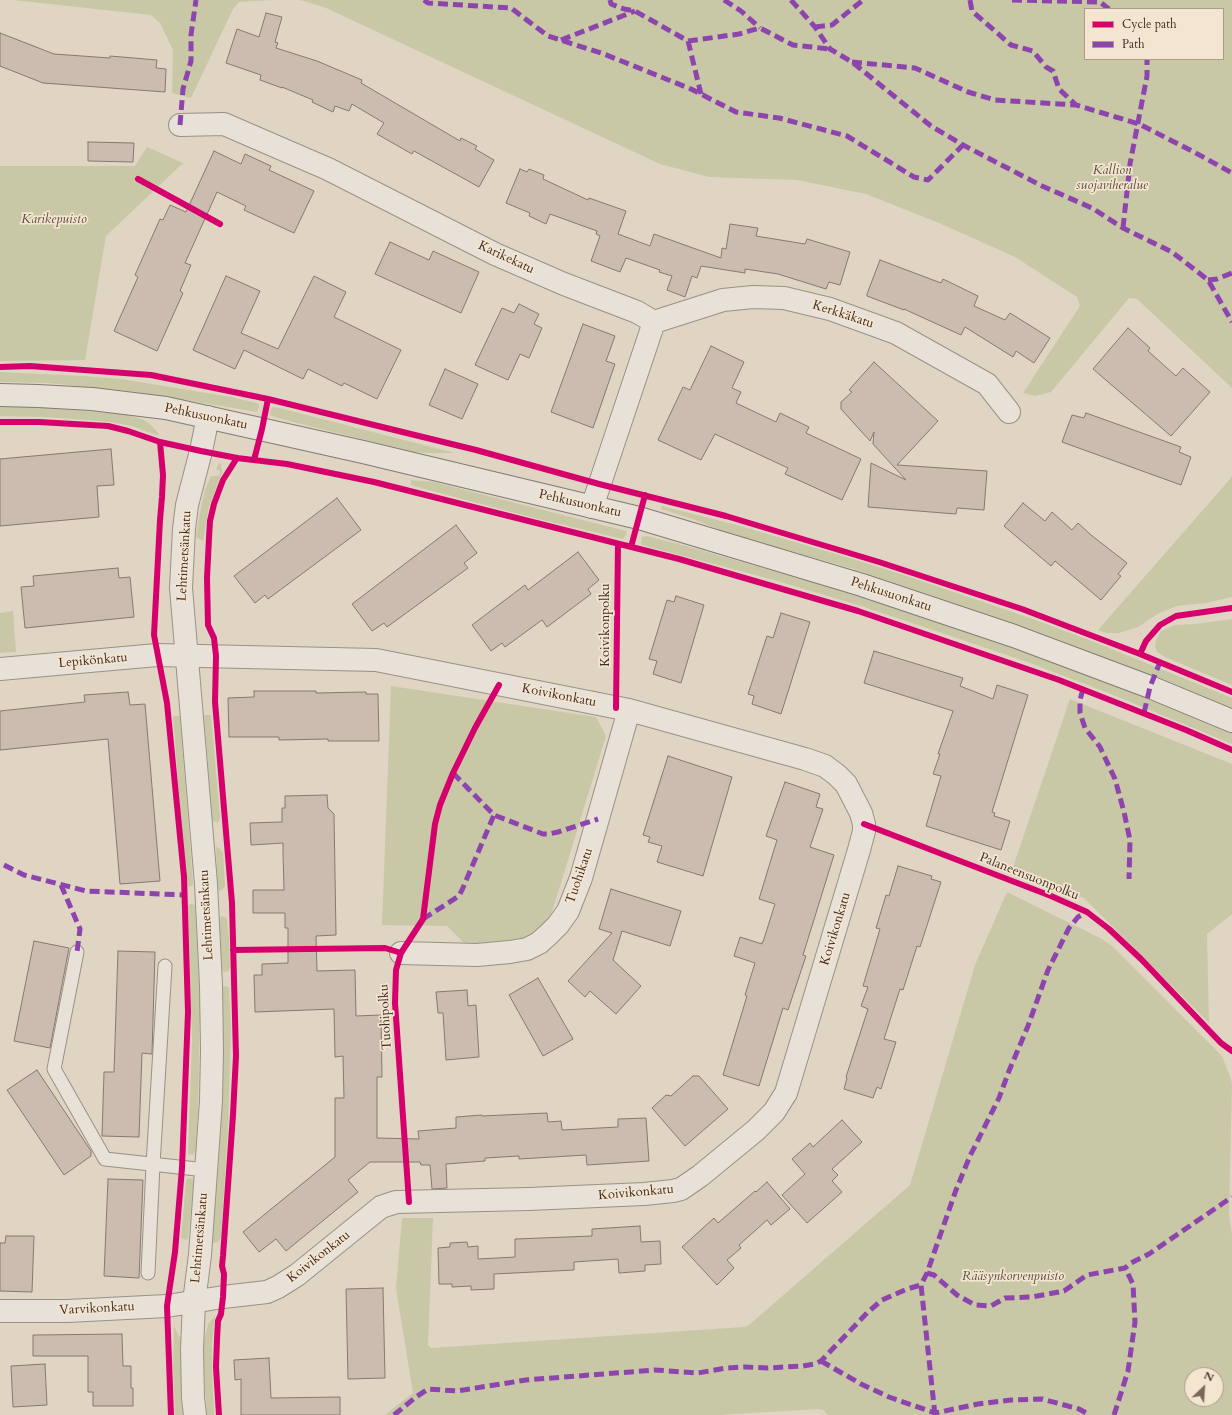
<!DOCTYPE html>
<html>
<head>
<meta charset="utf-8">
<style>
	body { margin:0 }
	#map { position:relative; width:1232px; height:1415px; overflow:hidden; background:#e0d4c3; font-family:Cardo,serif }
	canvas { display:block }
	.legend { position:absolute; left:1084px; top:8px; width:140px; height:52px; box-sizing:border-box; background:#f3e5d0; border:1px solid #ac9b8c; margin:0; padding:5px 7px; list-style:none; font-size:12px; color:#412d25 }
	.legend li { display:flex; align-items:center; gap:8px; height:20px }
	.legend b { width:20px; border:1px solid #ac9b8c }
	.north { position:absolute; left:1184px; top:1367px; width:40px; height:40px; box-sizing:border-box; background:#f3e5d0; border:1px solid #ac9b8c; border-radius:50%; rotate:25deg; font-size:11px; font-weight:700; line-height:16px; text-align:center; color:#412d25 }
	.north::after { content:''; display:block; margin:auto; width:14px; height:18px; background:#79675c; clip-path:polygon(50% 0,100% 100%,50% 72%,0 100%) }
</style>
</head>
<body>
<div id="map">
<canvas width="1232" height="1415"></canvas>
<ul class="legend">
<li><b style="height:5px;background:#d6006c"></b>Cycle path</li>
<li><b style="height:5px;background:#8e44ad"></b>Path</li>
</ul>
<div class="north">N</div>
</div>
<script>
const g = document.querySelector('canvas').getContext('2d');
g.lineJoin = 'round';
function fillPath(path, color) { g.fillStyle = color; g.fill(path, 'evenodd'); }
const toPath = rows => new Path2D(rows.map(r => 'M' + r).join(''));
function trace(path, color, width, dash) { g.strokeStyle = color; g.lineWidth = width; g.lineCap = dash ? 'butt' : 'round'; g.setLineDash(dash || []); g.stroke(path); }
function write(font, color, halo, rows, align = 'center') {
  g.font = font + ' Cardo,serif'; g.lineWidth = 3.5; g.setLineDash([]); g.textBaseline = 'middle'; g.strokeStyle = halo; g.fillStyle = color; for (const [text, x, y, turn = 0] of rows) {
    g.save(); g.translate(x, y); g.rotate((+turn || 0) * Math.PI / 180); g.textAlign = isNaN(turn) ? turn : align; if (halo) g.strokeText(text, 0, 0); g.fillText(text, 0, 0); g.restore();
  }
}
const green = toPath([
	[13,0,275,0,239,2,233,9,191,98,172,93,173,50,160,23,151,15],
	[300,0,1232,0,1232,388,1137,299,1129,298,1051,392,1035,396,1023,393,1080,306,1077,297,1015,257,939,223,866,194,797,180,709,177,660,164,324,7],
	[1085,9,1223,9,1223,59,1085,59],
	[147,147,183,163,106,236,85,360,0,361,0,166,135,166],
	[0,372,83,376,121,379,231,397,257,403,259,405,259,407,257,412,137,392,47,383,0,382],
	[0,406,66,409,129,415,144,420,151,425,160,435,156,435,132,426,111,422,46,417,0,416],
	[272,407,279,408,455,453,428,453,414,452,289,421,269,415],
	[219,463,221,464,222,472,209,507,203,541,196,537,200,512,205,490,211,476,218,476,220,474,220,471,216,469],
	[1232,475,1232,597,1206,603,1177,606,1159,613,1138,627,1119,633,1106,633,1098,630,1230,479],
	[411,480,434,482,559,514,626,531,626,535,623,539,534,518,428,490,411,485],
	[662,506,737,525,853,559,907,576,1033,619,1097,643,1232,698,1232,708,1166,681,1028,628,850,568,722,531,695,520,661,509],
	[647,536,686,546,868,598,1036,655,1120,687,1232,733,1232,744,1116,696,1033,664,942,633,864,607,774,580,642,545,641,543,642,537],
	[13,611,16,652,0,653,0,613],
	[1232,619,1232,685,1165,657,1157,652,1155,646,1156,640,1161,631,1175,625,1195,624],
	[391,686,596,717,606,736,549,922,518,943,464,943,447,926,382,925],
	[1070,699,1232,764,1232,914,1207,934,1209,1023,1084,898,1011,873],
	[204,715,211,715,220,817,219,821,217,823,212,820],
	[173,716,180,716,193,884,192,886,189,887,186,884,183,845],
	[216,847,219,848,223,853,225,886,222,890,219,891,217,888],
	[1007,892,1102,939,1112,946,1222,1056,1231,1079,1232,1085,1229,1213,1232,1235,1232,1415,828,1415,823,1410,818,1409,720,1415,385,1415,413,1393,396,1288,402,1218,433,1218,428,1345,431,1348,744,1327,749,1325,910,1185,975,965],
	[1192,1375,1216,1375,1216,1399,1192,1399],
	[190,904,193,904,195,906,200,1001,198,1110,196,1149,194,1154,192,1155,188,1154,188,1153,192,1039,188,906],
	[223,916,227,919,229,940,230,967,229,970,226,972,222,971,220,930,220,917],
	[224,986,229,987,231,1028,228,1129,221,1238,218,1242,214,1243,211,1241,218,1164,222,1087,223,987],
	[189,1178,193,1179,194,1180,188,1238,186,1240,181,1238,186,1180],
	[215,1316,212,1344,212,1371,214,1415,207,1415,203,1358,204,1341,208,1324],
	[174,1326,180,1338,181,1342,181,1396,183,1415,175,1415,173,1368]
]);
const building = toPath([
	[266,13,282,17,275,42,278,43,276,48,317,61,362,80,361,83,460,141,461,138,477,146,475,149,494,160,479,187,414,151,412,154,377,134,384,123,352,104,349,111,335,106,333,112,312,102,313,100,282,87,282,88,260,80,261,75,226,63,237,29,259,37,266,13],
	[0,33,54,54,110,58,110,56,157,60,156,68,166,69,165,92,43,83,0,66,0,33],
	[88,142,134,143,133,162,88,161,88,142],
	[214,151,241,164,245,154,271,166,269,170,314,191,294,233,244,210,246,206,217,192,185,263,191,265,180,291,183,293,157,351,114,331,138,277,135,275,160,219,163,220,170,205,186,212,214,151],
	[520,169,527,172,529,169,544,175,543,179,588,200,589,198,626,211,618,234,650,246,654,234,721,258,722,248,726,249,730,224,758,228,756,236,805,244,807,239,850,252,840,285,829,282,826,289,778,274,745,269,745,273,701,266,697,278,692,276,685,297,667,290,672,276,659,272,660,270,626,258,620,272,591,261,600,236,596,234,597,231,550,214,546,224,529,216,530,213,506,203,520,169],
	[390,242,429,260,433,251,479,272,461,313,375,274,390,242],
	[880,260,941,283,943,279,978,296,974,306,1005,320,1010,313,1050,338,1034,363,1016,351,1013,357,965,327,961,335,904,309,904,310,867,296,867,294,880,260],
	[226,276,260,291,241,333,278,349,314,276,346,292,334,317,401,350,377,399,344,383,342,386,308,369,303,379,244,350,235,369,193,350,226,276],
	[519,304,539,314,534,324,542,328,529,358,520,354,508,380,475,365,502,308,514,313,519,304],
	[583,324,615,336,606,361,615,364,593,428,551,412,583,324],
	[1128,328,1150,348,1148,351,1176,376,1183,368,1210,392,1171,436,1093,369,1128,328],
	[711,346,744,362,732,388,741,392,736,403,776,422,780,413,809,427,806,433,861,459,842,500,785,474,788,468,715,434,701,460,658,440,683,387,690,390,711,346],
	[874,362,938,421,897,465,987,471,984,510,957,508,956,514,868,507,871,463,906,480,873,444,874,432,870,441,841,409,841,402,852,392,849,390,874,362],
	[445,369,478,384,462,419,429,405,445,369],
	[1086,413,1181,447,1179,452,1191,457,1181,485,1062,442,1072,415,1084,418,1086,413],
	[111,449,114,485,97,486,99,517,0,526,0,459,111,449],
	[337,498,361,530,268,599,265,595,255,603,234,576,337,498],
	[1023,503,1045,521,1052,512,1072,530,1078,523,1091,535,1127,563,1118,574,1121,576,1101,600,1055,561,1051,566,1004,526,1023,503],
	[456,525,477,553,464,563,468,568,387,627,384,623,372,631,352,604,456,525],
	[578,552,599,580,588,589,591,594,547,627,542,620,505,647,502,643,491,651,472,625,525,585,528,590,578,552],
	[118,568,119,578,130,577,134,617,25,628,21,587,34,586,33,576,118,568],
	[676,596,704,605,681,683,653,674,657,661,649,659,667,600,674,602,676,596],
	[781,613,810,622,781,714,752,704,754,696,748,694,767,636,773,638,781,613],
	[874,651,963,678,960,686,993,699,997,685,1028,695,992,812,995,813,994,816,1010,821,1001,850,926,826,941,776,933,774,940,754,938,754,953,711,864,683,874,651],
	[254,691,316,691,316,693,366,692,366,694,378,694,379,741,328,741,328,739,279,740,279,737,229,737,228,698,254,697,254,691],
	[128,692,130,705,145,704,160,881,120,884,108,739,0,750,0,711,85,702,84,695,128,692],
	[668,756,732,777,703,876,657,862,662,846,648,842,650,837,643,835,668,756],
	[785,782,820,794,816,807,823,809,810,847,834,855,803,955,806,956,788,1010,783,1008,759,1086,723,1075,747,996,745,995,755,963,734,956,740,937,762,944,762,942,763,942,775,904,759,899,777,840,766,836,785,782],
	[327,795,328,808,334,814,336,935,316,936,317,971,355,970,356,1016,381,1015,382,1077,377,1077,377,1138,419,1139,418,1131,456,1128,456,1117,482,1115,482,1116,547,1113,548,1122,561,1121,562,1130,618,1127,618,1119,646,1118,649,1161,587,1165,586,1155,519,1159,519,1156,485,1158,485,1161,446,1164,447,1188,432,1189,430,1165,421,1165,420,1162,370,1162,348,1180,358,1192,286,1251,276,1239,259,1252,243,1232,335,1157,335,1098,344,1098,343,1056,335,1057,334,1009,255,1012,254,975,262,975,262,964,288,963,288,928,285,928,285,913,253,913,253,890,284,890,283,852,283,843,251,845,250,823,282,822,282,808,285,808,285,796,327,795],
	[898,866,932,876,931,879,941,882,920,947,917,946,903,990,900,989,884,1039,896,1042,881,1089,877,1087,873,1098,844,1089,847,1078,846,1077,868,1009,861,1006,868,987,863,986,880,929,876,928,886,895,889,896,898,866],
	[611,889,681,911,670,946,622,931,613,960,641,986,616,1014,590,991,585,997,568,981,612,933,599,929,611,889],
	[34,941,69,948,50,1048,14,1041,34,941],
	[118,951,155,952,152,1054,142,1053,139,1137,102,1136,104,1072,114,1072,118,951],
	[538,978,573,1039,543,1056,509,995,538,978],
	[467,990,468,1006,476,1005,479,1057,446,1060,443,1013,438,1013,436,992,467,990],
	[37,1070,91,1151,91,1156,64,1175,7,1090,37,1070],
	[693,1076,699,1076,728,1109,685,1146,652,1108,666,1095,671,1096,693,1076],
	[842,1120,862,1142,832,1169,838,1175,832,1181,842,1192,807,1223,782,1195,805,1174,792,1159,810,1143,813,1147,842,1120],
	[108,1179,143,1180,139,1278,104,1276,108,1179],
	[767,1182,790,1209,771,1225,767,1220,739,1245,741,1248,727,1260,734,1268,717,1285,682,1247,714,1218,718,1223,755,1191,756,1192,767,1182],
	[640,1226,641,1242,660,1241,661,1264,645,1265,645,1271,619,1273,618,1259,574,1262,574,1270,494,1274,494,1289,471,1290,471,1286,452,1287,452,1284,439,1284,438,1248,450,1247,450,1243,467,1242,468,1247,478,1246,478,1259,515,1257,515,1239,592,1236,592,1229,640,1226],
	[6,1236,34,1236,32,1292,0,1291,0,1243,5,1243,6,1236],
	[383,1288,385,1378,348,1379,346,1289,383,1288],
	[122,1334,123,1366,131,1366,131,1388,133,1388,133,1406,93,1406,93,1392,88,1392,88,1356,33,1356,33,1335,122,1334],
	[269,1358,271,1398,340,1397,340,1415,241,1415,241,1379,235,1380,234,1360,269,1358],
	[45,1364,47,1405,13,1407,11,1366,45,1364]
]);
const service = toPath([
	[77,952,54,1069,105,1159,206,1170],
	[148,1273,153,1165,165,966]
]);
const minor = toPath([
	[180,125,224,124,328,169,495,254,564,284,637,312,654,322,592,507],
	[654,322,723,300,753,297,784,298,830,309,896,333,987,384,1009,412],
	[0,669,157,655,376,660,629,710,805,759,825,766,837,775,846,784,861,813,864,824,864,831,859,850,786,1093,774,1112,756,1130,700,1176,681,1189,673,1191,644,1194,529,1199,396,1202,381,1207,297,1275,278,1287,267,1292,223,1297,167,1306,67,1311,0,1311],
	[401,953,477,955,510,952,527,949,539,943,549,934,558,925,568,911,581,878,629,710]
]);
const tertiary = toPath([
	[195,1415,193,1398,192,1350,194,1302,200,1255,211,1101,212,1050,211,985,206,884,181,588,184,529,187,505,201,451,208,417]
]);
const secondary = toPath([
	[0,395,38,396,92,399,166,408,363,452,639,518,862,585,1014,636,1150,687,1232,721]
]);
const quiet = toPath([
	[424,0,428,3,511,8,548,36,604,54,691,89,736,112,779,118,847,136,914,177,928,180,963,145],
	[610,0,611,4,624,9,635,11,688,41,739,34,760,28,793,45,830,49],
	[724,0,741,11,760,28],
	[791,0,815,27,830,49,852,62,931,126,963,145,1042,186,1092,208,1123,228,1172,252,1208,280,1232,322],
	[970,0,972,11,1011,45,1033,51,1046,67,1053,71,1059,89,1076,105],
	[1012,0,1100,2,1109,9],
	[815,27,832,25,863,0],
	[561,40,635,11],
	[688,41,701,94],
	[852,62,915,68,968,92,995,100,1076,105,1139,124,1194,152,1232,173],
	[180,125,183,89,191,61,191,35,196,0],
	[1123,228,1130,164,1147,76,1147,59],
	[1208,280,1217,279,1232,273],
	[1083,689,1080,700,1080,713,1085,728,1100,747,1115,779,1124,812,1130,840,1129,879],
	[1144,713,1150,687,1160,662],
	[453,773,494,815,543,834,549,834,558,832,598,819],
	[4,865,24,875,86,891,184,895],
	[61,885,80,929,77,952],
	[423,919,459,896,462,890,494,815],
	[927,1273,934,1275,957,1295,975,1305,991,1306,1005,1298,1032,1297,1064,1291,1087,1275,1125,1268,1131,1263,1149,1254,1232,1197],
	[821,1361,861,1384,889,1397,935,1413,978,1404,1011,1400,1042,1399,1079,1409,1090,1415],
	[394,1415,416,1397,428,1389,457,1391,526,1380,655,1370,698,1373,726,1368,745,1367,767,1368,803,1366,814,1364,821,1361,868,1312,882,1300,907,1289,921,1285],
	[935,1415,921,1285,927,1273,956,1190,970,1156,999,1098,1009,1071,1028,1026,1048,970,1069,928,1078,917,1087,912],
	[1114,1415,1128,1371,1135,1322,1133,1284,1125,1268]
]);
const cycleway = toPath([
	[138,179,220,224],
	[0,367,30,366,151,375,268,399,476,450,599,484,726,516,879,562,1022,609,1140,654,1232,692],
	[0,422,39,422,108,426,128,431,160,442,201,451,237,458,287,464,374,482,679,559,858,611,1059,680,1186,730,1232,750],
	[160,442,163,475,162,497,160,520,154,635,167,703,184,877,188,1012,182,1168,175,1252,167,1306,171,1415],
	[254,460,262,429,268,399],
	[631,547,645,495],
	[1140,654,1146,641,1160,625,1176,616,1232,608],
	[616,708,618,544],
	[864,824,1051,896,1087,912,1109,929,1141,959,1221,1043,1232,1051],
	[233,950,385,948,401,953],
	[409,1202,395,1003,396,970,401,953,423,919,435,824,440,805,453,773,475,728,499,685],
	[219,1415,216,1367,217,1340,218,1321,221,1314,223,1297,224,1274,222,1266,223,1256,233,1115,236,1056,232,903,215,702,216,656,214,638,208,625,207,578,209,538,210,521,214,504,223,480,237,458]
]);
const parkNames = [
	["Kallion",1112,171],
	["suojaviheralue",1112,186],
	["Karikepuisto",54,220],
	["Rääsynkorvenpuisto",1013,1277]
];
const streetNames = [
	["Karikekatu",506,258,25],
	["Kerkkäkatu",843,315,18],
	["Pehkusuonkatu",206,417,12],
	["Pehkusuonkatu",580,504,13],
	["Lehtimetsänkatu",185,556,-87],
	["Pehkusuonkatu",891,595,18],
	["Koivikonpolku",606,625,-90],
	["Lepikönkatu",93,661,-5],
	["Koivikonkatu",559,696,11],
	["Tuohikatu",580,876,-71],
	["Palaneensuonpolku",1029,877,22],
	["Lehtimetsänkatu",207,915,-93],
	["Koivikonkatu",836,929,-73],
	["Tuohipolku",386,1017,-93],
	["Koivikonkatu",636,1193,-5],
	["Lehtimetsänkatu",200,1238,-85],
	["Koivikonkatu",319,1257,-38],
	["Varvikonkatu",97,1309,-3]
];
fillPath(green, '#c9c8a6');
fillPath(building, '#ccbbaf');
trace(building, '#847a71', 1);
trace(service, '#9a9186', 15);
trace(minor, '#9a9186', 24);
trace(tertiary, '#9a9186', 24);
trace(secondary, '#847a71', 24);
trace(service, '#e7e1d7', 13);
trace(minor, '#e7e1d7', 22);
trace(tertiary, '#e7e1d7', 22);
trace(secondary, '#e7e1d7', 22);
trace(quiet, '#8e44ad', 5, [10, 5]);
trace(cycleway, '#d6006c', 6);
write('italic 13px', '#594a3a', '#f3e5d0', parkNames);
write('13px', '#412d25', '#f3e5d0', streetNames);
</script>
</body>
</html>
